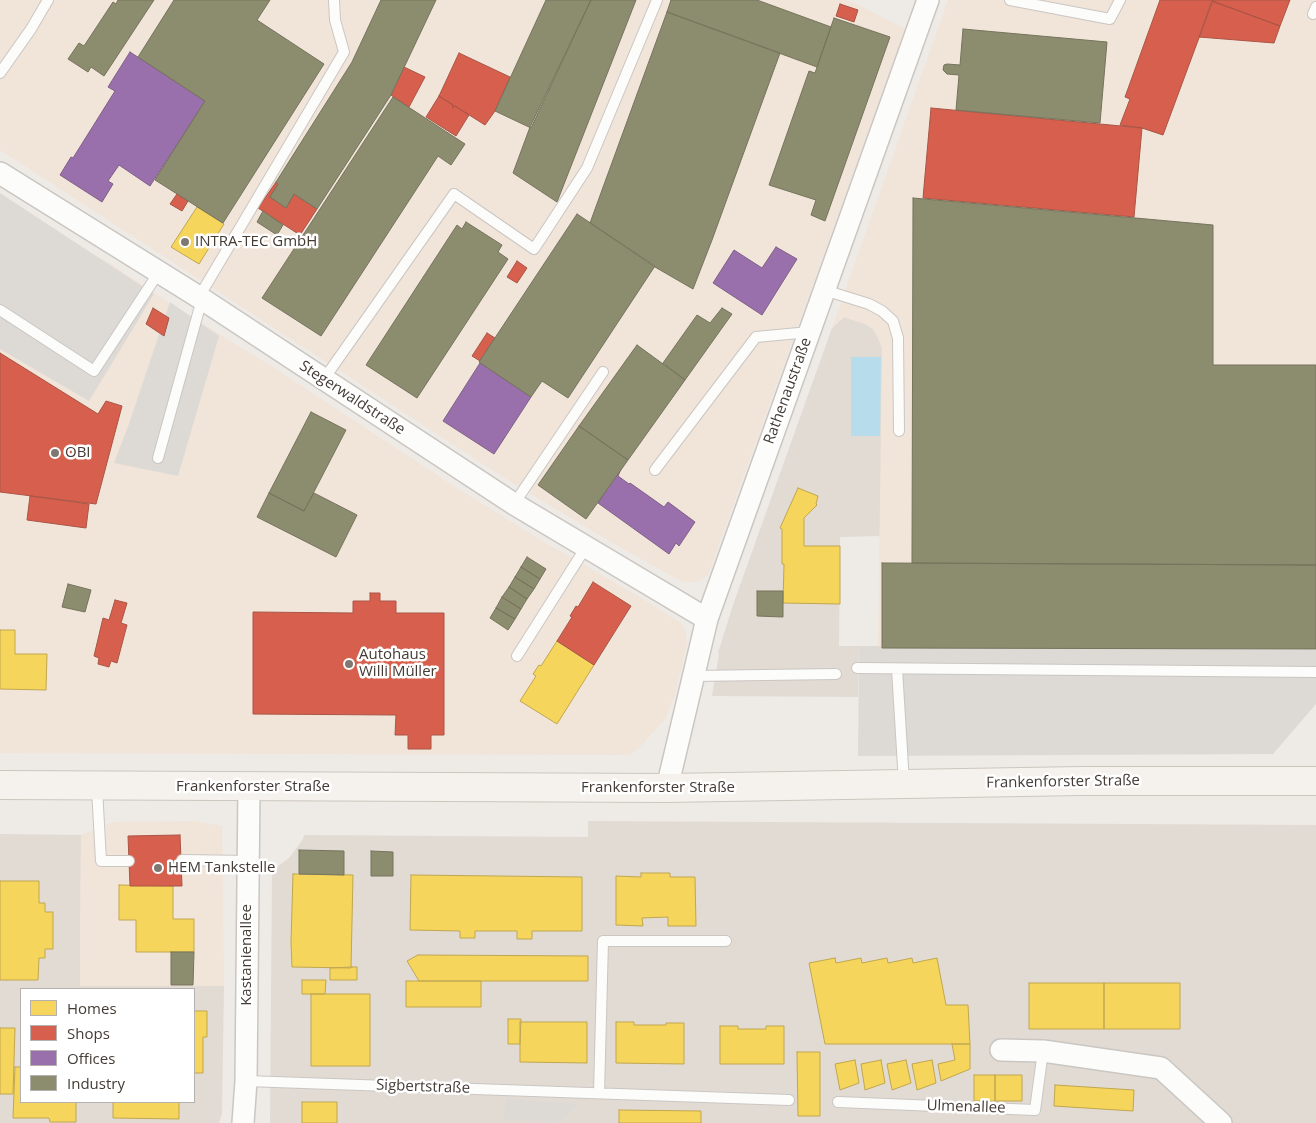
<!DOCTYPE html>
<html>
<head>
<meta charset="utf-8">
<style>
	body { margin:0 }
	#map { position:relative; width:1316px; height:1123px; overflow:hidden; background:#eeeae6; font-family:"Open Sans",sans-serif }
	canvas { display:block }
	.legend { position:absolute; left:20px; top:988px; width:175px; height:115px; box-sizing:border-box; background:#fff; border:1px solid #b4b1ae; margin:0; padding:6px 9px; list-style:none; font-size:15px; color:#433b34 }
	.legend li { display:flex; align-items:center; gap:10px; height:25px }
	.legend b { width:25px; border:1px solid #b4b1ae }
</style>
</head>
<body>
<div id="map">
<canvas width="1316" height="1123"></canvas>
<ul class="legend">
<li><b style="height:14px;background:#f6d55c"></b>Homes</li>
<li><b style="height:14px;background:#d6604d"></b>Shops</li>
<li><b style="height:14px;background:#9970ab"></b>Offices</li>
<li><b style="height:14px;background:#8c8c6e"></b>Industry</li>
</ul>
</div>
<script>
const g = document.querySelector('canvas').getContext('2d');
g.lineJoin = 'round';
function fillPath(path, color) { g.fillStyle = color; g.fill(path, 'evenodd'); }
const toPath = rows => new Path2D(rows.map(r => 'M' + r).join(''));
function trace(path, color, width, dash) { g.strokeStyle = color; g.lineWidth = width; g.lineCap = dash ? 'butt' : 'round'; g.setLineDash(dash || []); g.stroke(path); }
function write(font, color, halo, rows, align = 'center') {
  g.font = font + ' "Open Sans",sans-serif'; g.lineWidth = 5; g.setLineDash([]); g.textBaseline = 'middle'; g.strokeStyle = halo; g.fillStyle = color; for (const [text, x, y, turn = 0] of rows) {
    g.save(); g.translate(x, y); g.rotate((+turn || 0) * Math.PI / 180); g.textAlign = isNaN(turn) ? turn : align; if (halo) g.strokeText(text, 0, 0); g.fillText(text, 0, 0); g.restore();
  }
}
const residential = toPath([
	[844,317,865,324,873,329,877,335,882,348,881,536,840,537,839,646,859,646,858,697,712,696,719,654,718,653,733,605,832,328],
	[588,821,1316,825,1316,1123,270,1123,272,871,290,857,303,839,304,835,588,837],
	[0,834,81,835,80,986,224,986,222,1114,219,1123,0,1123],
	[21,989,194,989,194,1102,21,1102]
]);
const commercial = toPath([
	[0,0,845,0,855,3,905,29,708,575,698,582,683,582,618,546,514,484,0,150],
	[948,0,1316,0,1316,648,878,646,882,348,877,335,873,329,865,324,844,317,832,328],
	[0,194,101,259,105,260,173,305,282,373,452,485,539,539,641,598,681,623,685,629,687,644,675,695,672,701,666,718,638,749,629,755,0,753],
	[193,821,222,826,224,986,80,986,81,835,113,822]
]);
const parking = toPath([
	[0,193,154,294,89,401,0,349],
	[170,302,219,336,178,476,114,463,129,424],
	[859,646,1316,650,1316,704,1273,754,858,756],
	[506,1099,578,1104,560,1122,504,1119]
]);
const water = toPath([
	[851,357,881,357,880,436,851,436]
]);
const homes = toPath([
	[197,207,224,224,199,264,171,247,197,207],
	[798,488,818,496,816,504,817,505,804,518,804,546,840,546,840,604,783,603,784,564,782,564,782,529,780,528,798,488],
	[0,630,15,630,15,654,47,654,46,690,0,689,0,630],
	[557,641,594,665,557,724,520,701,536,676,533,674,539,665,541,666,557,641],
	[641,873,670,873,670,877,695,877,696,926,668,926,668,917,642,918,643,926,616,925,616,876,641,877,641,873],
	[293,874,353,875,351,968,292,967,291,942,293,874],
	[411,875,582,877,582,931,532,931,532,939,517,939,517,931,475,931,475,938,460,938,460,931,410,930,411,875],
	[0,881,39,881,39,903,45,903,45,912,53,912,53,949,45,949,45,958,39,958,38,980,0,980,0,881],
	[119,885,173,886,173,919,194,919,194,952,136,952,136,920,119,920,119,885],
	[418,955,588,956,588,981,419,981,407,961,418,955],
	[835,958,836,963,861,958,862,963,887,958,888,963,912,958,913,963,937,958,946,1005,968,1005,970,1044,825,1044,809,963,835,958],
	[352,967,357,967,357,980,330,980,330,968,352,967],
	[302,980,326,980,325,994,302,994,302,980],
	[406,981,481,981,481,1007,406,1007,406,981],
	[1029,983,1104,983,1104,1029,1029,1029,1029,983],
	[1104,983,1180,983,1180,1029,1104,1029,1104,983],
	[311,994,370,994,370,1066,311,1066,311,994],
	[194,1011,207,1011,207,1037,203,1037,203,1073,194,1073,194,1011],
	[508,1019,521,1019,520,1044,508,1044,508,1019],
	[520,1022,587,1022,587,1063,520,1062,520,1022],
	[616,1022,634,1022,634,1025,666,1025,666,1023,684,1023,684,1064,616,1063,616,1022],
	[720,1026,738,1026,738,1029,766,1029,766,1026,784,1026,784,1064,720,1064,720,1026],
	[0,1028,15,1028,13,1094,0,1094,0,1028],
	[952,1044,970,1044,970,1069,941,1081,938,1064,955,1060,952,1044],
	[797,1052,820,1052,820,1116,798,1116,797,1052],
	[855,1060,859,1083,840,1090,835,1064,855,1060],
	[881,1060,885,1083,865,1090,861,1064,881,1060],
	[906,1060,911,1083,892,1090,887,1064,906,1060],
	[932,1060,936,1083,917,1090,912,1064,932,1060],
	[15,1067,21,1067,21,1102,76,1102,76,1122,50,1122,49,1118,13,1118,15,1067],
	[974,1075,995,1075,995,1101,974,1101,974,1075],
	[995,1075,1022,1075,1022,1101,995,1101,995,1075],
	[1055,1085,1134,1090,1133,1111,1054,1106,1055,1085],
	[113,1102,179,1102,179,1119,113,1118,113,1102],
	[302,1102,337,1102,337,1123,302,1123,302,1102],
	[619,1110,701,1111,701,1123,619,1123,619,1110]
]);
const shops = toPath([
	[1160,0,1213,0,1163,135,1142,128,1120,125,1130,99,1125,97,1160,0],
	[1213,0,1290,0,1280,26,1212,1,1213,0],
	[1212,1,1280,26,1274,43,1199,37,1212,1],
	[840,4,858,10,854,22,836,16,840,4],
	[459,53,510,77,495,111,485,125,455,106,453,108,453,105,439,96,459,53],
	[404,67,425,77,409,107,391,95,404,67],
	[439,96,453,105,453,108,455,106,469,115,456,136,426,117,439,96],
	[931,108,1142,128,1134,217,923,198,931,108],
	[276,182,278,184,270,197,286,208,294,194,317,209,300,235,258,208,276,182],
	[177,194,188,201,182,211,170,204,177,194],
	[517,261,527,268,517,283,507,277,517,261],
	[153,308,169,318,164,336,146,324,153,308],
	[487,333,495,338,480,361,472,356,487,333],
	[0,353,98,414,106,401,122,406,96,504,0,492,0,353],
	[30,496,89,504,86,528,27,520,30,496],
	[593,582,631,606,594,665,557,641,572,617,570,616,576,606,578,607,593,582],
	[370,593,380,593,380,601,396,601,396,613,444,613,444,735,431,735,431,749,408,749,408,735,395,735,396,715,253,714,253,612,353,613,353,601,370,601,370,593],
	[115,600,127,603,121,623,127,625,117,663,111,661,109,667,98,664,99,658,94,656,103,618,109,620,115,600],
	[180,835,182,886,130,886,128,836,180,835]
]);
const offices = toPath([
	[130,52,205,101,150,186,119,165,108,181,113,184,102,202,60,175,71,157,73,158,115,91,108,87,130,52],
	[776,247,797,259,762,315,713,283,734,250,762,268,776,247],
	[480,363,531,397,494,454,443,421,480,363],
	[621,469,618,476,629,484,630,483,664,507,668,502,695,522,679,546,676,543,669,554,598,503,621,469]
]);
const industry = toPath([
	[118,0,154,0,104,76,91,67,88,72,68,59,79,43,84,46,113,2,116,4,118,0],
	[174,0,270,0,257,20,324,64,223,223,155,180,205,101,138,57,174,0],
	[381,0,436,0,391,95,317,209,294,194,286,208,270,197,278,184,276,182,352,62,381,0],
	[546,0,591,0,531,128,495,111,546,0],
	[591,0,636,0,557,202,513,173,530,127,591,0],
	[671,0,757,0,831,27,817,67,667,12,671,0],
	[667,12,780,53,712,240,693,289,655,267,590,223,667,12],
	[834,18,890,37,825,221,811,215,816,200,769,185,809,71,815,73,834,18],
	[963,29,1107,42,1100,123,956,110,959,75,947,74,943,70,944,65,947,64,960,65,963,29],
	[393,97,465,144,451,165,438,156,321,336,262,298,393,97],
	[913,198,1213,225,1213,365,1316,365,1316,565,912,563,913,198],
	[263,211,283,225,277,235,257,222,263,211],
	[577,214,655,266,568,398,542,381,531,397,479,362,577,214],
	[466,222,502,245,498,252,508,259,417,398,366,365,457,225,462,229,466,222],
	[722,308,732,314,685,380,663,363,697,315,710,323,722,308],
	[637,345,685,380,628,460,579,426,637,345],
	[311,412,346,430,304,511,269,493,311,412],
	[579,426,628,460,586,519,538,485,579,426],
	[269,493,304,511,314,493,357,515,336,557,257,517,269,493],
	[527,557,546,569,540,579,521,567,527,557],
	[882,563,1316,565,1316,649,882,648,882,563],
	[521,567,540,579,534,589,515,577,521,567],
	[515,577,534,589,527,599,509,587,515,577],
	[68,584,91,590,85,612,62,607,68,584],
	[509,587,527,599,521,609,502,597,509,587],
	[757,591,783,591,783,617,757,616,757,591],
	[502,597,521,609,515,619,496,608,502,597],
	[496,608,515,619,508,630,490,618,496,608],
	[299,850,344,851,344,875,299,874,299,850],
	[371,851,393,852,393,876,371,876,371,851],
	[171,952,194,952,193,985,171,985,171,952]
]);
const lane = toPath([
	[1010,0,1110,19,1120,0],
	[1313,14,1316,7],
	[0,73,31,29,48,0],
	[824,290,869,304,882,311,893,321,898,338,899,431],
	[199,297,344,52,335,20,334,0],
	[0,310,94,371,159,272],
	[324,379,454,194,534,249,587,168,657,0],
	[158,458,202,299],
	[655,470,756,337,809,332],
	[514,504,603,372],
	[517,656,586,547],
	[857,668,1316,672],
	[897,669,904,783],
	[693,676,836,674],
	[97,788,101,861,129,861],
	[182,860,248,861],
	[246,1081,789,1100],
	[599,1093,603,941,726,941],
	[838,1102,1035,1110,1043,1051]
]);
const street = toPath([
	[0,173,202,299,514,504,707,619],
	[667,788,707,619,928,0],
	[1001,1050,1043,1051,1161,1068,1221,1123],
	[243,1123,246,1081,249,787]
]);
const secondary = toPath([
	[0,785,667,788,1081,781,1316,781]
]);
const markers = [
	[185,242,5,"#7f7872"],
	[55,453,5,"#7f7872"],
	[349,664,5,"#7f7872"],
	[158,868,5,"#7f7872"]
];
const poiNames = [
	["INTRA-TEC GmbH",195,242],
	["OBI",65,453],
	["Autohaus",359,655],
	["Willi Müller",359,672],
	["HEM Tankstelle",168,868]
];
const streetNames = [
	["Rathenaustraße",788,391,-70],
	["Stegerwaldstraße",352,398,33],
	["Frankenforster Straße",1063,782,-1],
	["Frankenforster Straße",253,787],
	["Frankenforster Straße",658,788],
	["Kastanienallee",247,955,-90],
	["Sigbertstraße",423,1087,2],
	["Ulmenallee",966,1107,2]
];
fillPath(residential, '#e2dbd3');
fillPath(commercial, '#f1e4d9');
fillPath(parking, '#dddad6');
fillPath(water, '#b7ddec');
fillPath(homes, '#f6d55c');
trace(homes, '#c0a750', 1);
fillPath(shops, '#d6604d');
trace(shops, '#aa5546', 1);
fillPath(offices, '#9970ab');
trace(offices, '#7f6087', 1);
fillPath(industry, '#8c8c6e');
trace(industry, '#76745d', 1);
trace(lane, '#cac6c2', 12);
trace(street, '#cac6c2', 24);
trace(secondary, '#cdc6bd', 30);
trace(lane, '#fcfcfb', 10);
trace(street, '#fcfcfb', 21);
trace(secondary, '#f5f2ed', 28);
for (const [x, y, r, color] of markers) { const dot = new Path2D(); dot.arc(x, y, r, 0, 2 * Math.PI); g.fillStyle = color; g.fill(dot); trace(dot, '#fff', 2); }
write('15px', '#433b34', '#fff', poiNames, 'left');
write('15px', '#433b34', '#fff', streetNames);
</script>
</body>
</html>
